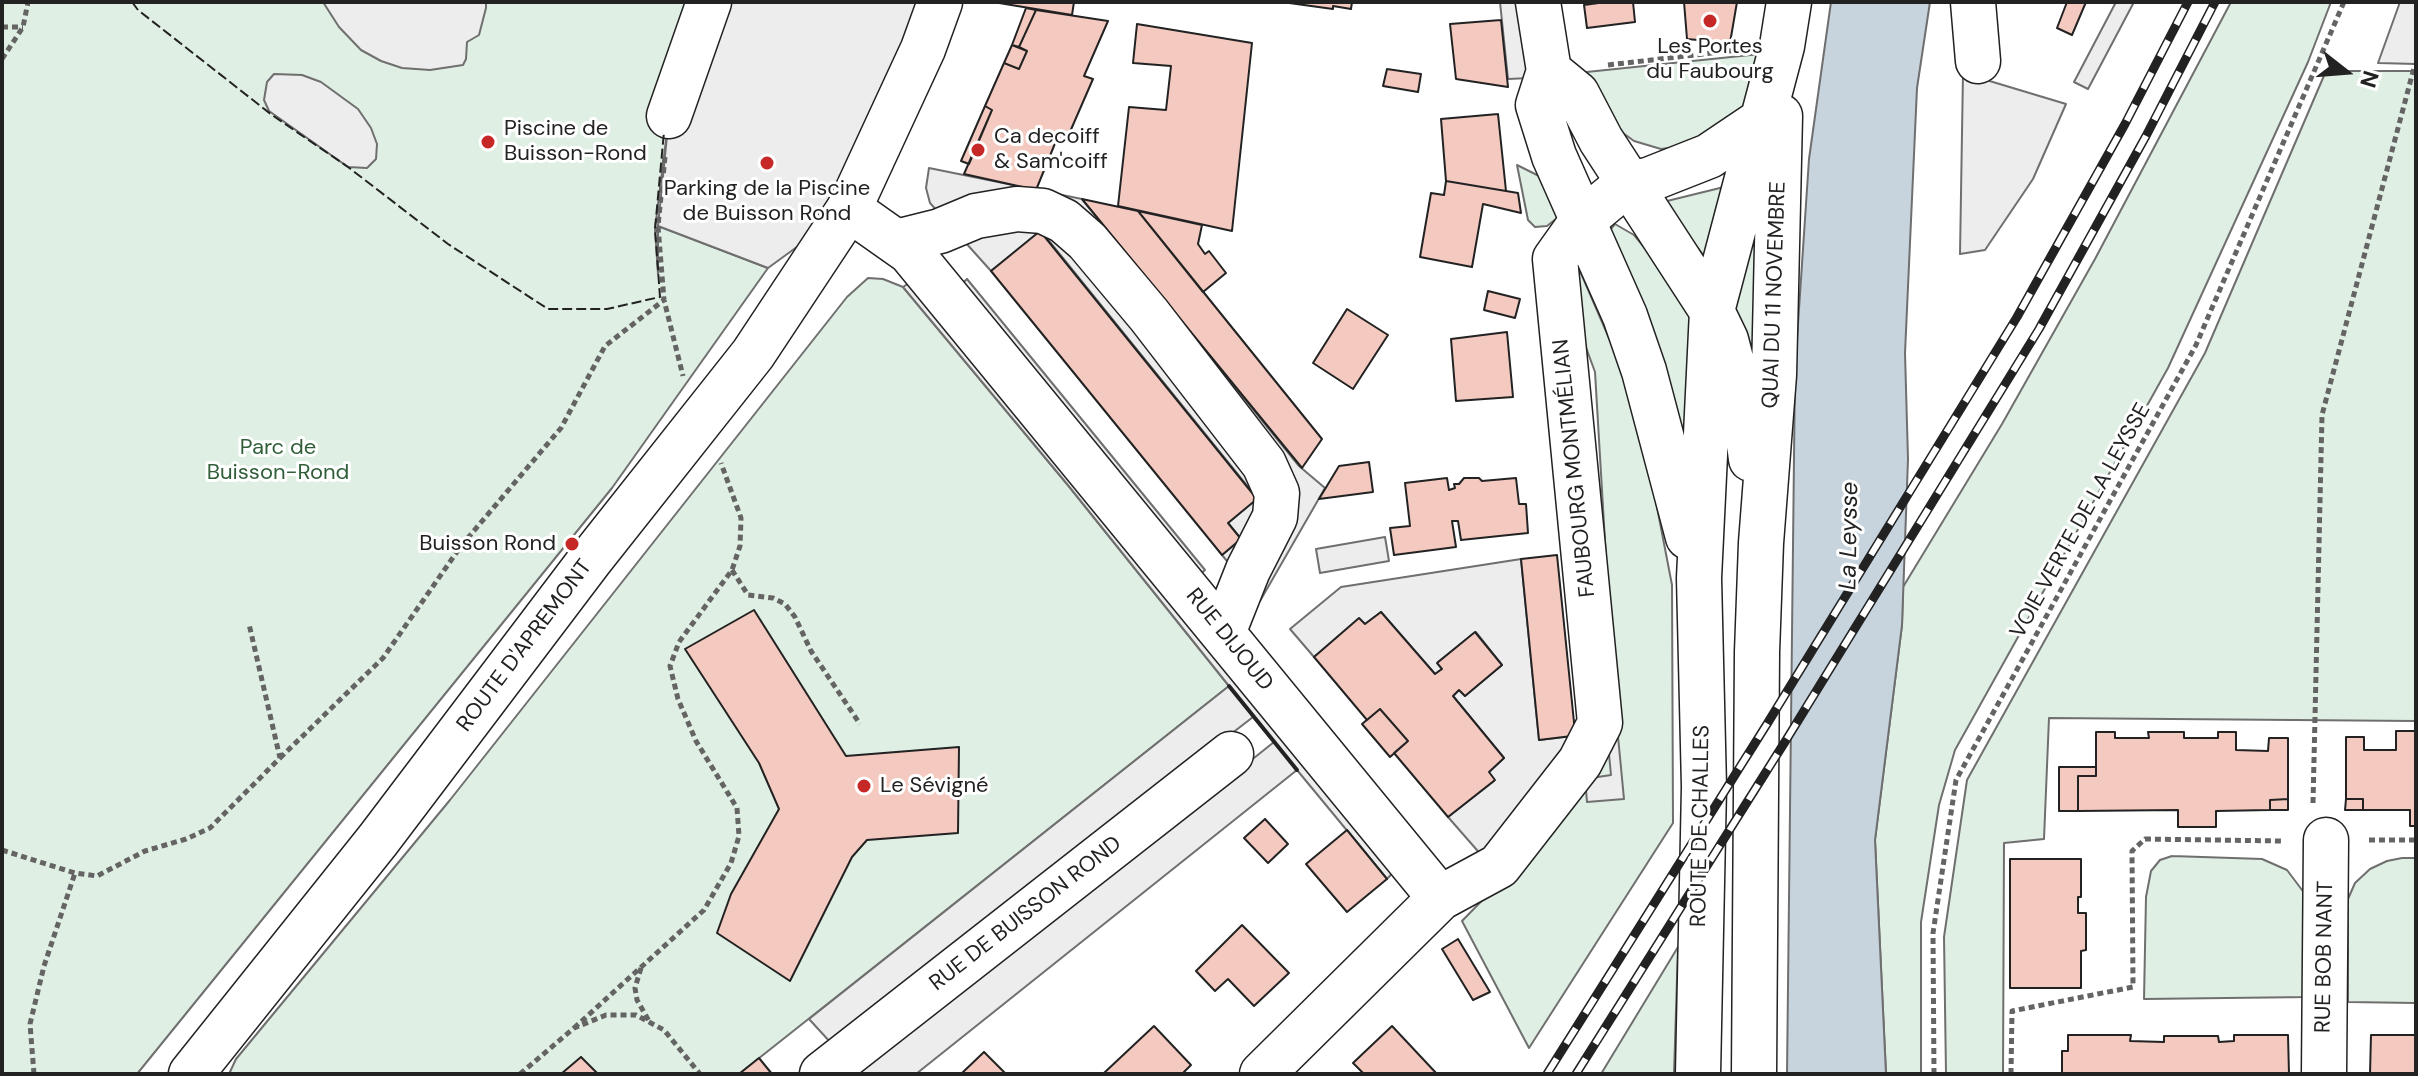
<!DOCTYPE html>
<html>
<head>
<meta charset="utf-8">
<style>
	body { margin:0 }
	#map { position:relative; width:2418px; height:1076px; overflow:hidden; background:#fff; font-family:"DM Sans",sans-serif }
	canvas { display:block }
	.frame { position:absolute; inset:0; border:4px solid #222; pointer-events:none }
	.north { position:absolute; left:2306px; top:32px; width:80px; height:80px; -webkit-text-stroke:6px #fff; paint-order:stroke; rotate:107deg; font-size:22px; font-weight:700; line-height:32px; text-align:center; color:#222 }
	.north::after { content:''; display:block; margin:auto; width:28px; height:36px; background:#222; clip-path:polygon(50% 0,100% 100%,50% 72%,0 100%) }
</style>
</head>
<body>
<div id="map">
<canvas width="2418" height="1076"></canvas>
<div class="frame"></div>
<div class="north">N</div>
</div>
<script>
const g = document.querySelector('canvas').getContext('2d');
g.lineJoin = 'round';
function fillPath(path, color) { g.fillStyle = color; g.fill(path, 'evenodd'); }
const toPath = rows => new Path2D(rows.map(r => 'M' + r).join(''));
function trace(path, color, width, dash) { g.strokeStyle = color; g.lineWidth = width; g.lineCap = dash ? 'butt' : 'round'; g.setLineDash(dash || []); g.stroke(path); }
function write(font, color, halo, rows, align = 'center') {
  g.font = font + ' "DM Sans",sans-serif'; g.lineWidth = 6; g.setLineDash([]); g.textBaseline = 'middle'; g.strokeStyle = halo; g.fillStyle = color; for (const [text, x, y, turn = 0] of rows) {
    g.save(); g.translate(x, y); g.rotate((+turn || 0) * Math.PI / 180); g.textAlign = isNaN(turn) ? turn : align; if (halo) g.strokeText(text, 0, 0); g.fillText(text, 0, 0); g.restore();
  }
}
const green = toPath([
	[2,2,709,2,669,116,655,229,658,274,658,226,768,268,612,488,137,1074,2,1074,2,2],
	[2231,2,2331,2,2308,62,2168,368,1955,750,1939,805,1921,922,1921,1074,1886,1074,1875,840,1902,625,1903,587,2002,424,2095,259,2231,2],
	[1760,54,1748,108,1691,145,1661,149,1634,141,1605,120,1577,73,1760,54],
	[2326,71,2416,71,2416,721,2049,718,2044,839,2004,843,2003,1074,1946,1074,1944,937,1967,780,2205,353,2326,71],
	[1517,165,1539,176,1561,215,1547,226,1535,227,1528,220,1517,165],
	[1724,187,1704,256,1663,202,1724,187],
	[1760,196,1755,353,1752,353,1727,303,1760,196],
	[1615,224,1634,235,1695,308,1690,468,1610,230,1615,224],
	[1580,271,1618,359,1651,476,1672,585,1673,823,1529,1048,1462,921,1540,841,1590,779,1609,609,1595,372,1577,323,1574,277,1580,271],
	[868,278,883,279,903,287,1067,484,1229,686,739,1074,229,1074,236,1059,450,800,847,297,868,278],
	[2172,856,2262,859,2287,870,2305,894,2309,997,2144,999,2146,897,2151,871,2160,860,2172,856],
	[2402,858,2416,858,2416,1003,2348,1002,2348,899,2355,883,2370,869,2387,861,2402,858],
	[1678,947,1674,1074,1601,1074,1678,947]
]);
const parking = toPath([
	[323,2,486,2,486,8,479,35,467,42,466,59,463,65,430,70,402,68,381,61,361,50,339,27,323,2],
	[709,2,940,2,849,209,768,268,658,226,669,116,709,2],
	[1500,2,1522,2,1530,78,1508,79,1500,2],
	[2116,2,2134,2,2088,89,2074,82,2116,2],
	[2400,2,2416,2,2416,64,2378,63,2400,2],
	[1963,73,2066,104,2033,179,1985,250,1960,254,1963,73],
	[274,74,302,75,321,82,358,109,371,128,377,144,376,159,367,168,348,167,269,111,264,100,267,82,274,74],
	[929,168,1082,199,1299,466,1325,488,1260,601,1222,555,1241,539,1228,523,1257,498,1041,231,991,271,930,203,926,188,929,168],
	[918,277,1398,867,1387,879,1297,770,916,1074,858,1074,1274,742,1253,717,831,1043,809,1019,1229,686,1067,484,903,287,918,277],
	[967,279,1205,570,1193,581,954,291,967,279],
	[1582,360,1624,799,1587,802,1585,779,1611,775,1571,361,1582,360],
	[1385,537,1389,561,1320,573,1316,549,1385,537],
	[1521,559,1539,740,1572,736,1483,857,1448,817,1494,781,1489,772,1504,758,1453,696,1459,690,1465,696,1502,665,1476,632,1438,662,1442,669,1435,674,1381,612,1365,624,1359,619,1314,657,1290,629,1341,587,1521,559]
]);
const water = toPath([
	[1831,2,1930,2,1917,88,1905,353,1908,459,1902,625,1875,840,1886,1074,1787,1074,1795,369,1809,159,1831,2]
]);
const building = toPath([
	[993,2,1074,2,1072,15,993,2],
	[1282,2,1352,2,1351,9,1333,6,1333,9,1282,2],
	[1606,2,1633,2,1635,22,1587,28,1584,5,1606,2],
	[1684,2,1737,2,1730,43,1687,39,1684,2],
	[2067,2,2086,2,2072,35,2057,28,2067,2],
	[1026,8,1036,10,1019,47,1012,45,1026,8],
	[1036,10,1108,21,1084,76,1093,79,1066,141,1063,140,1062,144,1056,141,1036,190,964,174,992,110,985,106,1004,63,1019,69,1027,51,1019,47,1036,10],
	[1501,20,1508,87,1456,79,1450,24,1501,20],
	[1137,24,1252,43,1232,231,1118,206,1129,107,1166,110,1171,66,1133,63,1137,24],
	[1012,45,1027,51,1019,69,1004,63,1012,45],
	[1387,69,1421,74,1418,92,1383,86,1387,69],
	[985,106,992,110,969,164,961,161,985,106],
	[1498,114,1506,191,1446,181,1441,119,1498,114],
	[1446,181,1518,193,1521,213,1483,204,1472,267,1420,257,1431,193,1444,195,1446,181],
	[1082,199,1138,211,1322,439,1302,468,1082,199],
	[1138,211,1202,225,1198,244,1205,254,1209,251,1226,273,1203,292,1138,211],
	[1040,231,1257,499,1228,523,1241,539,1222,555,991,271,1040,231],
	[1488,291,1520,299,1515,318,1484,310,1488,291],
	[1347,309,1388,335,1353,389,1313,363,1347,309],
	[1507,332,1513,397,1456,401,1451,339,1507,332],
	[1369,462,1373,492,1319,499,1339,466,1369,462],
	[1447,478,1449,490,1455,488,1454,484,1459,484,1464,478,1479,478,1482,481,1516,478,1519,504,1526,504,1528,533,1461,540,1458,521,1452,521,1456,547,1394,555,1390,528,1410,526,1405,483,1447,478],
	[1557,555,1575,732,1572,736,1539,740,1521,559,1557,555],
	[754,610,846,756,959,747,958,833,867,840,852,857,790,981,717,933,731,894,779,809,759,763,685,649,754,610],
	[1381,612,1435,674,1442,669,1437,663,1475,632,1502,665,1465,696,1459,690,1453,696,1504,758,1489,772,1495,780,1448,817,1394,753,1408,741,1380,709,1367,720,1314,657,1359,618,1365,624,1381,612],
	[1380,709,1408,741,1390,757,1362,724,1380,709],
	[2396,731,2415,731,2416,826,2410,826,2410,810,2363,810,2363,799,2346,799,2346,737,2364,737,2364,750,2396,750,2396,731],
	[2096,732,2115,732,2115,738,2149,738,2148,732,2184,732,2184,738,2218,738,2218,732,2236,732,2236,750,2268,751,2269,738,2288,738,2288,799,2270,800,2270,810,2216,811,2216,827,2178,827,2178,810,2078,811,2078,776,2096,776,2096,732],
	[2059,767,2096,767,2096,776,2078,776,2078,811,2059,811,2059,767],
	[2288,799,2288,810,2270,810,2270,800,2288,799],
	[2346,799,2363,799,2363,810,2345,810,2346,799],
	[1265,819,1288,844,1268,863,1244,838,1265,819],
	[1347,830,1387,879,1347,912,1306,864,1347,830],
	[2010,859,2081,859,2081,897,2078,897,2078,913,2086,913,2086,950,2081,951,2081,988,2010,988,2010,859],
	[1242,925,1289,973,1254,1006,1228,979,1215,991,1196,971,1242,925],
	[1458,939,1490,992,1473,1000,1442,949,1458,939],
	[1154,1026,1191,1065,1182,1074,1104,1073,1154,1026],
	[1392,1026,1437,1074,1364,1074,1353,1063,1392,1026],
	[2068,1035,2131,1035,2130,1041,2164,1042,2164,1036,2218,1036,2219,1042,2234,1041,2234,1035,2288,1035,2289,1074,2062,1074,2062,1051,2068,1051,2068,1035],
	[2371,1035,2416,1035,2416,1074,2370,1074,2371,1035],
	[984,1052,1006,1074,961,1074,984,1052],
	[581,1057,598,1074,561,1074,581,1057],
	[759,1058,772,1074,739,1074,759,1058]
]);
const path = toPath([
	[2,27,23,27],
	[2,59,23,27,28,2],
	[1608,65,1738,50],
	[665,157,658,226,664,300,683,376],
	[732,570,748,595,773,598,785,604,795,617,811,651,860,724],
	[280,758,383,658,461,546,561,428,605,346,664,300],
	[2313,803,2322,415,2415,64],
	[2369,840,2416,840],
	[2,850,75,873,97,876,145,851,186,839,210,828,280,758,249,624],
	[641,968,635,988,637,1000,649,1021],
	[574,1028,704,910,731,863,739,836,737,808,696,741,678,699,670,666,679,642,732,570,740,546,741,518,721,463],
	[34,1074,30,1024,44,966,75,873],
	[520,1074,574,1028,606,1015,636,1015,664,1030,700,1074],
	[1934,1074,1933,933,1956,780,2196,345,2344,2],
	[2011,1074,2012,1011,2133,987,2132,851,2145,839,2283,841]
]);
const minor = toPath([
	[1973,2,1978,61],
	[669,116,709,2],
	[849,209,910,252,1440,898],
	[896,242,940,231,976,216,1017,209,1043,211,1064,221,1087,241,1149,315,1264,464,1277,493,1275,517,1248,570,1223,633],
	[822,1074,1231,754],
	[1262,1074,1440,898,1499,866,1580,762,1600,723,1555,259,1582,221,1628,183],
	[2324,1074,2326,840]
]);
const major = toPath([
	[1538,2,1549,71,1538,105,1554,156,1625,316,1644,371,1688,537],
	[1549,71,1577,94,1601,140,1712,311,1726,340,1745,412,1751,459],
	[1628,183,1648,180,1709,156,1761,121],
	[191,1074,378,840,590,560,753,354,849,209,923,49,940,2],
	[1698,1074,1704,787,1699,578,1712,311,1782,46,1789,2],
	[1754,1074,1757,652,1761,543,1774,375,1780,116]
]);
const rail = toPath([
	[1547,1074,1767,724,2017,317,2125,124,2188,2],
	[1576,1074,1788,737,2039,329,2146,136,2215,2]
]);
const fence = toPath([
	[132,2,138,10,272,115,348,167,448,244,548,309,607,309,660,297,655,229,664,132]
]);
const wall = toPath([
	[1229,686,1297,770]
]);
const markers = [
	[1710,21,8,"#c62828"],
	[488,142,8,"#c62828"],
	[978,150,8,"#c62828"],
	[767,163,8,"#c62828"],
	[572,544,8,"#c62828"],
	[864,786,8,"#c62828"]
];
const poiNames = [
	["Les Portes",1710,47,"center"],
	["du Faubourg",1710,72,"center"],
	["Piscine de",504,129],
	["Buisson-Rond",504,154],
	["Ca decoiff",994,137],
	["& Sam'coiff",994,162],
	["Parking de la Piscine",767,189,"center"],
	["de Buisson Rond",767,214,"center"],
	["Buisson Rond",556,544,"right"],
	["Le Sévigné",880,786]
];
const streetNames = [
	["QUAI DU 11 NOVEMBRE",1775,295,-88],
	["FAUBOURG MONTMÉLIAN",1575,468,-96],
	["VOIE VERTE DE LA LEYSSE",2081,521,-61],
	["RUE DIJOUD",1229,640,51],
	["ROUTE D'APREMONT",525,646,-53],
	["ROUTE DE CHALLES",1701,826,-89],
	["RUE DE BUISSON ROND",1026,914,-38],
	["RUE BOB NANT",2325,957,-89]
];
const parkNames = [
	["Parc de",278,448],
	["Buisson-Rond",278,473]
];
const waterNames = [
	["La Leysse",1850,536,-89]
];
fillPath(green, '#e0efe3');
trace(green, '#6f6f6f', 2);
fillPath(parking, '#ededed');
trace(parking, '#6f6f6f', 2);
fillPath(water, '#c7d3dd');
trace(water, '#6f6f6f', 2);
fillPath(building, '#f3c9c0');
trace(building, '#222', 2);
trace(minor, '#222', 47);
trace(major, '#222', 47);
trace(path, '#646464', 5, [6, 4]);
trace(minor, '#fff', 44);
trace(major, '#fff', 44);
trace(rail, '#222', 9);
trace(rail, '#fff', 6, [18]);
trace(fence, '#222', 2, [10, 4]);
trace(wall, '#222', 4);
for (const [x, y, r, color] of markers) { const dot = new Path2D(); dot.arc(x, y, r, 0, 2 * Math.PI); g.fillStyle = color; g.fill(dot); trace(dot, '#fff', 3); }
write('22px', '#222', '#fff', poiNames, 'left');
write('22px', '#222', '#fff', streetNames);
write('22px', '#2f5e38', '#fff', parkNames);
write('italic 24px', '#222', '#fff', waterNames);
</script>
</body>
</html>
